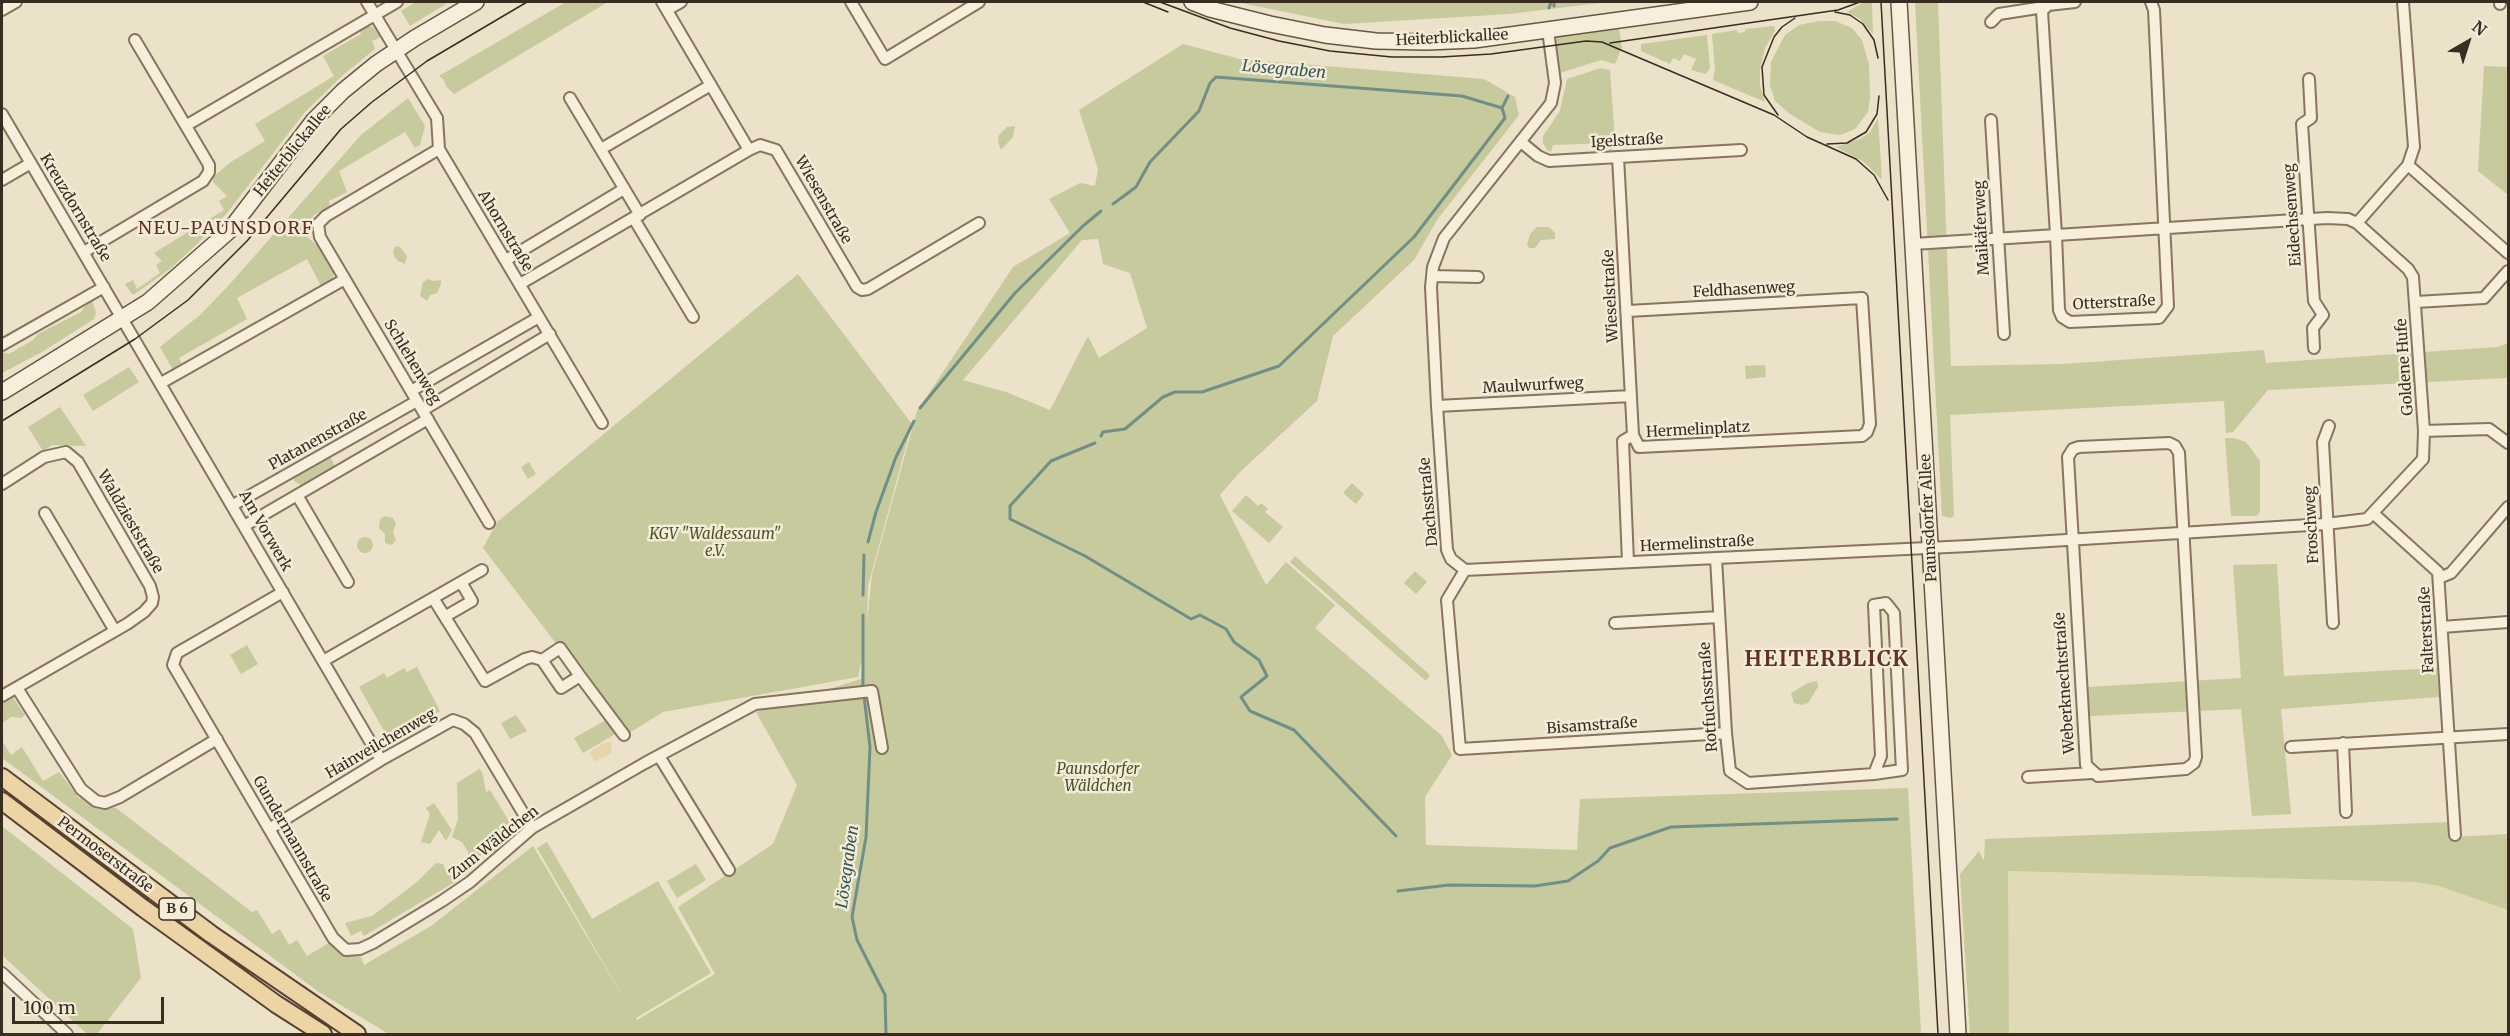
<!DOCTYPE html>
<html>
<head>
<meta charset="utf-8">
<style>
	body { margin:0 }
	#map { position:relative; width:2510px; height:1036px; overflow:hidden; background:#ece1c9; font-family:Merriweather,serif }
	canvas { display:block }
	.frame { position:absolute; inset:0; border:3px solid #392c21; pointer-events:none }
	.north { position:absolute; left:2438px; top:12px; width:60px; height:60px; -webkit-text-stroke:4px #f4ecd8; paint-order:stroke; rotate:39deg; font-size:16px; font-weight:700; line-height:24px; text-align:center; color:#392c21 }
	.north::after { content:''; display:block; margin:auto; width:21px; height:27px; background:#392c21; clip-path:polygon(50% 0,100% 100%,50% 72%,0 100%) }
	.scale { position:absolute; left:12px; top:997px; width:152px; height:27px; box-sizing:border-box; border:3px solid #392c21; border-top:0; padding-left:8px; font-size:18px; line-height:21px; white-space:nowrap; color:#392c21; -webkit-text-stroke:4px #f4ecd8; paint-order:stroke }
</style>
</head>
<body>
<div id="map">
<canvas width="2510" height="1036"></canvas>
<div class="frame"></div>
<div class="north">N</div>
<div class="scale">100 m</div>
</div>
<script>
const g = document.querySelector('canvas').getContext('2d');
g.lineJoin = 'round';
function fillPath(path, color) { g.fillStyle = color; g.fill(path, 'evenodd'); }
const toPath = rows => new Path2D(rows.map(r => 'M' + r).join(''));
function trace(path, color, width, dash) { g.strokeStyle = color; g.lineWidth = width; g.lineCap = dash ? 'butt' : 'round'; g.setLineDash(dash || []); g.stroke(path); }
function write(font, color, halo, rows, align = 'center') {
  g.font = font + ' Merriweather,serif'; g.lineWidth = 5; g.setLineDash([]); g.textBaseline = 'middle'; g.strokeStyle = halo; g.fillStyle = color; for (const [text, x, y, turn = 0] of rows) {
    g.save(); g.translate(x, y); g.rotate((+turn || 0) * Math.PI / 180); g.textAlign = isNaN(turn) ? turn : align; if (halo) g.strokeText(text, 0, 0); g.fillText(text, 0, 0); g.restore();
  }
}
const farmland = toPath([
	[2007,871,2414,882,2439,886,2508,910,2508,1034,2009,1034]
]);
const green = toPath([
	[416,2,449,2,410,26,401,11],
	[566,2,608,2,454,94,446,86,444,80,439,76],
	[1236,2,1608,2,1509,14,1344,24],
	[1864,2,1872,2,1873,34,1860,19,1847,12],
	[1915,2,1938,2,1951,366,2062,364,2264,350,2266,363,2497,347,2508,343,2508,378,2268,390,2233,432,2226,433,2224,401,1950,415,1954,516,1950,518,1942,516],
	[1819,21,1835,21,1852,28,1862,40,1869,64,1870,97,1868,112,1855,129,1840,135,1820,132,1790,114,1775,101,1770,85,1771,62,1785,35,1799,25],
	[368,26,373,27,381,37,372,41,375,49,343,75,305,112,227,213,196,245,171,268,135,294,132,294,125,284,133,280,137,289,160,273,156,265,162,261,154,253,224,210,219,201,227,196,213,182,213,177,231,162,265,141,255,124,334,76,323,56,361,34,359,29],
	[1774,26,1775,31,1765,48,1760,69,1760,85,1765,102,1713,80,1715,69,1712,34,1737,30,1738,33,1745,32,1745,29],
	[1619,28,1622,47,1615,64,1601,60,1560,73,1556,41,1559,33],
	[1707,35,1710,68,1706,74,1691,70,1696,59,1684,54,1680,61,1673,58,1670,64,1641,51,1641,44],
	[1183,44,1240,59,1484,79,1515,97,1519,115,1437,220,1414,260,1333,336,1317,401,1241,471,1220,495,1266,585,1286,562,1335,605,1315,628,1442,736,1452,755,1425,797,1426,845,1577,850,1580,799,1908,788,1921,1034,389,1034,319,992,2,758,2,741,11,755,22,747,43,781,59,772,79,798,116,808,252,912,257,910,272,934,280,929,289,945,297,940,307,956,332,941,350,955,361,957,364,965,431,926,533,846,630,1009,537,848,547,842,592,919,658,881,711,973,636,1018,637,1020,715,974,678,907,773,844,797,785,756,712,861,679,865,645,858,677,663,712,626,735,483,548,497,522,798,274,912,424,868,586,867,621,872,575,917,411,1013,267,1070,233,1049,199,1080,183,1095,186,1098,169,1079,110],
	[1098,239,1103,264,1130,273,1147,328,1099,358,1088,336,1050,410,1006,392,963,380,1082,240],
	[2484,66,2508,67,2508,195,2478,171],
	[1601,68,1610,70,1615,142,1612,150,1609,151,1608,143,1553,145,1551,152,1547,150,1543,143,1543,136,1560,111,1567,79],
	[408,98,425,126,420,145,415,148,405,132,339,171,347,192,329,201,330,207,314,215,308,225,307,237,325,252,335,272,332,279,321,286,307,259,237,298,247,319,179,358,182,365,173,370,160,347,200,315,229,285,361,135],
	[1878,118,1882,180,1864,162,1836,147,1860,139,1870,132],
	[1015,126,1013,137,1001,150,998,142,999,135,1007,127],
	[1537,227,1549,227,1555,233,1555,239,1541,240,1535,248,1529,248,1527,245,1530,234],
	[396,246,400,247,407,256,405,264,398,261,394,256,393,251],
	[428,279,433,281,441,280,441,284,437,293,430,295,427,301,420,296,423,282],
	[92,300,96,313,94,319,42,352,2,373,2,352,9,354,33,340,38,334,81,312,87,303],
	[1765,365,1766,377,1746,379,1745,366],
	[129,367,139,382,93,411,83,395],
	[60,407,86,446,52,445,43,451,28,427],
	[2225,438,2234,438,2246,442,2260,461,2260,511,2257,516,2231,516],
	[328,453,337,470,306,488,294,481,292,473],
	[529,462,536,474,528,479,521,467],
	[1352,483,1364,494,1356,504,1343,493],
	[1246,495,1258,506,1261,503,1268,509,1265,512,1283,527,1269,543,1232,511],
	[385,516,393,518,396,524,393,532,396,540,392,545,385,543,385,534,379,528,380,519],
	'357 545a8 8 0 1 1 16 0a8 8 0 1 1-16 0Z',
	[1295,556,1430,675,1426,681,1290,562],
	[2277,564,2284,676,2437,668,2439,697,2281,709,2291,814,2252,816,2241,709,2089,716,2088,687,2241,678,2233,565],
	[1415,571,1427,582,1416,594,1404,583],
	[247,645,258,664,241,674,230,655],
	[417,667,440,711,390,741,359,687,384,673,387,678,404,668,407,672],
	[1817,681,1818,687,1808,703,1801,705,1794,703,1791,693,1808,683],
	[12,696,25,715,21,718,11,717,2,723,2,701],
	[516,715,527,731,510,739,501,723],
	[606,720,617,733,583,753,574,738],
	[479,769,482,772,486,792,490,790,513,828,506,833,502,844,494,851,485,852,469,865,468,852,462,842,452,837,458,819,457,783],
	[434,803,452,830,446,841,439,830,430,844,421,842,430,814,426,808],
	[2452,822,2453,837,2508,834,2508,910,2439,886,2414,882,2008,871,2009,1034,1970,1034,1960,874,1979,851,1984,861,1985,839],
	[2,826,133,929,141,978,97,1034,87,1034,2,955],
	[436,863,443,864,445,869,451,870,453,878,458,880,364,936,361,931,351,936,345,923,372,916,417,882],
	[696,864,706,880,677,898,667,881]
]);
const sand = toPath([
	[610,742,612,744,611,753,594,762,590,752,604,743]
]);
const stream = toPath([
	[1554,6,1554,2],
	[1549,8,1551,2],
	[1113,204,1136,187,1150,162,1199,111,1210,83,1216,77,1462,96,1502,108,1508,96],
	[920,408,1015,293,1083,226,1101,211],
	[1101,436,1103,432,1125,429,1163,397,1175,392,1202,392,1279,366,1414,237,1505,118,1502,108],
	[1095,443,1051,461,1010,506,1010,519,1085,556,1191,619,1200,615,1226,629,1234,642,1259,660,1267,676,1241,697,1250,711,1294,730,1396,836],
	[868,542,876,512,896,457,914,421],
	[863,595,864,555],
	[863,686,863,615],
	[864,696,870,747,866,837,852,917,857,940,885,995,886,1034],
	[1398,891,1449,885,1535,886,1568,881,1598,861,1610,848,1671,827,1897,819]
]);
const street = toPath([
	[367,2,437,118,439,149,602,423],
	[662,2,749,150,760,145,776,150,857,287,862,290,868,289,979,223],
	[851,2,885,59,979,2],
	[2075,2,2048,5,2042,11,2056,235,2059,310,2062,317,2070,322,2159,318,2168,306,2154,10,2151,2],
	[2500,2,2500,4],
	[2,10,16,2],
	[667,10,681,2],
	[1991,22,1999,14,2044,7],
	[2309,79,2311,118,2302,124,2314,301,2323,315,2313,328,2314,348],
	[570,98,640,215],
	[2,114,381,760],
	[1991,120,2004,334],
	[187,125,397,2],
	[1521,142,1538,156,1549,161,1741,150],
	[439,149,326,216,318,224,320,237,489,523],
	[601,149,711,85],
	[1618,157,1633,435,1639,447,1862,436,1867,432,1870,424,1862,298,1628,311],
	[2408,165,2508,253],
	[2,180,31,163],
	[634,219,693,317],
	[2357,223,2408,165,2414,147,2403,2],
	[84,252,203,181,209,172,209,165,135,40],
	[506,260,624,189],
	[1432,276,1478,277],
	[520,284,749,150],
	[2416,302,2484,298,2508,271],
	[2,345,104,287],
	[161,383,345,279],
	[411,391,539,317],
	[1437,406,1631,396],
	[423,410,550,334],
	[2329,426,2323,442,2333,623],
	[2424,431,2489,429,2508,443],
	[2169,443,2175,446,2179,453,2196,757,2194,763,2186,769,2098,776,2086,765,2068,457,2073,449,2079,447,2169,443],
	[2,484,44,457,66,452,78,462,150,586,153,597,152,603,144,612,127,624,2,696],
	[297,495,348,582],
	[233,505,417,401],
	[45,513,115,631],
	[2374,514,2438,572,2455,835],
	[244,526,428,419],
	[1716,558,1726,733,1730,771,1748,783,1874,774,1881,756,1874,605,1886,603,1894,613,1902,770,1874,774],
	[1628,562,1623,441,1633,435],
	[1465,570,1969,546,2326,524,2367,519,2423,459,2424,431,2413,277,2408,269,2357,223,2348,219,2327,218,1913,244],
	[1465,570,1451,559,1447,550,1437,406,1431,287,1433,267,1444,238,1551,103,1555,83,1548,30],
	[1465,570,1447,600,1460,749,1726,733],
	[2439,578,2451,573,2508,507],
	[283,592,177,653,173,665,333,938,346,950,360,949,373,943,442,901,470,882,532,828,645,763,755,704,872,691,882,748],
	[433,598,485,681,525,659,532,657,542,660],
	[446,616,472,601,461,582],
	[1615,623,1719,617],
	[2442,627,2508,622],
	[323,661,482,570],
	[580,676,561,688,542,660,560,648,580,676,624,735],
	[17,688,81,789,96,801,105,803,120,797,217,739],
	[2343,743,2346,812],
	[2291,747,2508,734],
	[659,756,729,870],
	[2028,777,2092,773],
	[269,829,381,760,453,720,464,724,475,733,532,828],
	[2,973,67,1034]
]);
const secondary = toPath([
	[1192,2,1210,9,1270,24,1325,35,1376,41,1427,42,1474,40,1750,2],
	[1899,2,1958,1034],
	[2,392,148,302,229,231,314,120,343,91,376,64,415,38,476,2]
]);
const primary = toPath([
	[2,777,211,934,357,1034],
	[2,801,143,908,276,1004,323,1034]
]);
const tram = toPath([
	[1143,2,1168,12],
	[1160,2,1230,28,1279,41,1330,51,1392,57,1441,57,1491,54,1586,41,1602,42,1774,115,1807,137,1856,159,1874,175,1888,200],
	[1881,2,1938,1034],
	[1835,12,1850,15,1863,24,1874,40,1878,58],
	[1610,43,1838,10,1860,2],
	[1778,115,1764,95,1762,67,1774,37,1782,27,1795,18],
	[1827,144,1847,143,1866,132,1877,114,1879,96],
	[2,421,135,339,188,300,247,241,341,129,372,102,427,61,527,2]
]);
const shields = [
	[177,909,36]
];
const shieldNames = [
	["B 6",177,909]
];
const streetNames = [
	["Heiterblickallee",1452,38,-3],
	["Igelstraße",1627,141,-3],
	["Heiterblickallee",293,151,-51],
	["Wiesenstraße",823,200,60],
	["Kreuzdornstraße",75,208,59],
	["Eidechsenweg",2293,215,-94],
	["Maikäferweg",1982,228,-93],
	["Ahornstraße",505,231,59],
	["Feldhasenweg",1744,290,-3],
	["Wieselstraße",1611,296,-93],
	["Otterstraße",2114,303,-3],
	["Schlehenweg",412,362,59],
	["Goldene Hufe",2405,367,-94],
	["Maulwurfweg",1533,386,-3],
	["Hermelinplatz",1698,430,-3],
	["Platanenstraße",318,440,-29],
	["Dachsstraße",1429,502,-95],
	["Paunsdorfer Allee",1929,518,-93],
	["Waldzieststraße",130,522,60],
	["Froschweg",2312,525,-93],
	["Am Vorwerk",265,531,60],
	["Hermelinstraße",1697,544,-3],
	["Falterstraße",2427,630,-93],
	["Weberknechtstraße",2065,683,-94],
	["Rotfuchsstraße",1709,697,-94],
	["Bisamstraße",1592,726,-4],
	["Hainveilchenweg",381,744,-30],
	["Gundermannstraße",292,839,60],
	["Zum Wäldchen",494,843,-38],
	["Permoserstraße",105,855,37]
];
const parkNames = [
	["KGV \"Waldessaum\"",715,535],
	["e.V.",715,552],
	["Paunsdorfer",1098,770],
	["Wäldchen",1098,787]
];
const waterNames = [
	["Lösegraben",1284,70,5],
	["Lösegraben",848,867,-82]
];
const quarterNames = [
	["NEU-PAUNSDORF",226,229]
];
const districtNames = [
	["HEITERBLICK",1827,660]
];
fillPath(farmland, '#e1dab7');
fillPath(green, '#c6ca9d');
fillPath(sand, '#e6d5a9');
trace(stream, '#708f87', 3);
trace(street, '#88745f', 14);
trace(secondary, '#6a5542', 18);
trace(primary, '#564232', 20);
trace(street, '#f7efdc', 10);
trace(secondary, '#f7efdc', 15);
trace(primary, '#ecd4a4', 16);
trace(tram, '#392c21', 1.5);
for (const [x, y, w] of shields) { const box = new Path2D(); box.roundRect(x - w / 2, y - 11, w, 22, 4.5); g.fillStyle = '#f4ecd8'; g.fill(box); trace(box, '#392c21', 1.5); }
write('bold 14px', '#392c21', null, shieldNames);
write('15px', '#392c21', '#f4ecd8', streetNames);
write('italic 15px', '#4a5429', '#f4ecd8', parkNames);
write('italic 16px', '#325855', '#f4ecd8', waterNames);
g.letterSpacing = '1.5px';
write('18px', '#633023', '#f4ecd8', quarterNames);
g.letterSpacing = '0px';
g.letterSpacing = '1.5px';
write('bold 21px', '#633023', '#f4ecd8', districtNames);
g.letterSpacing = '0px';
</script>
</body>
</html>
